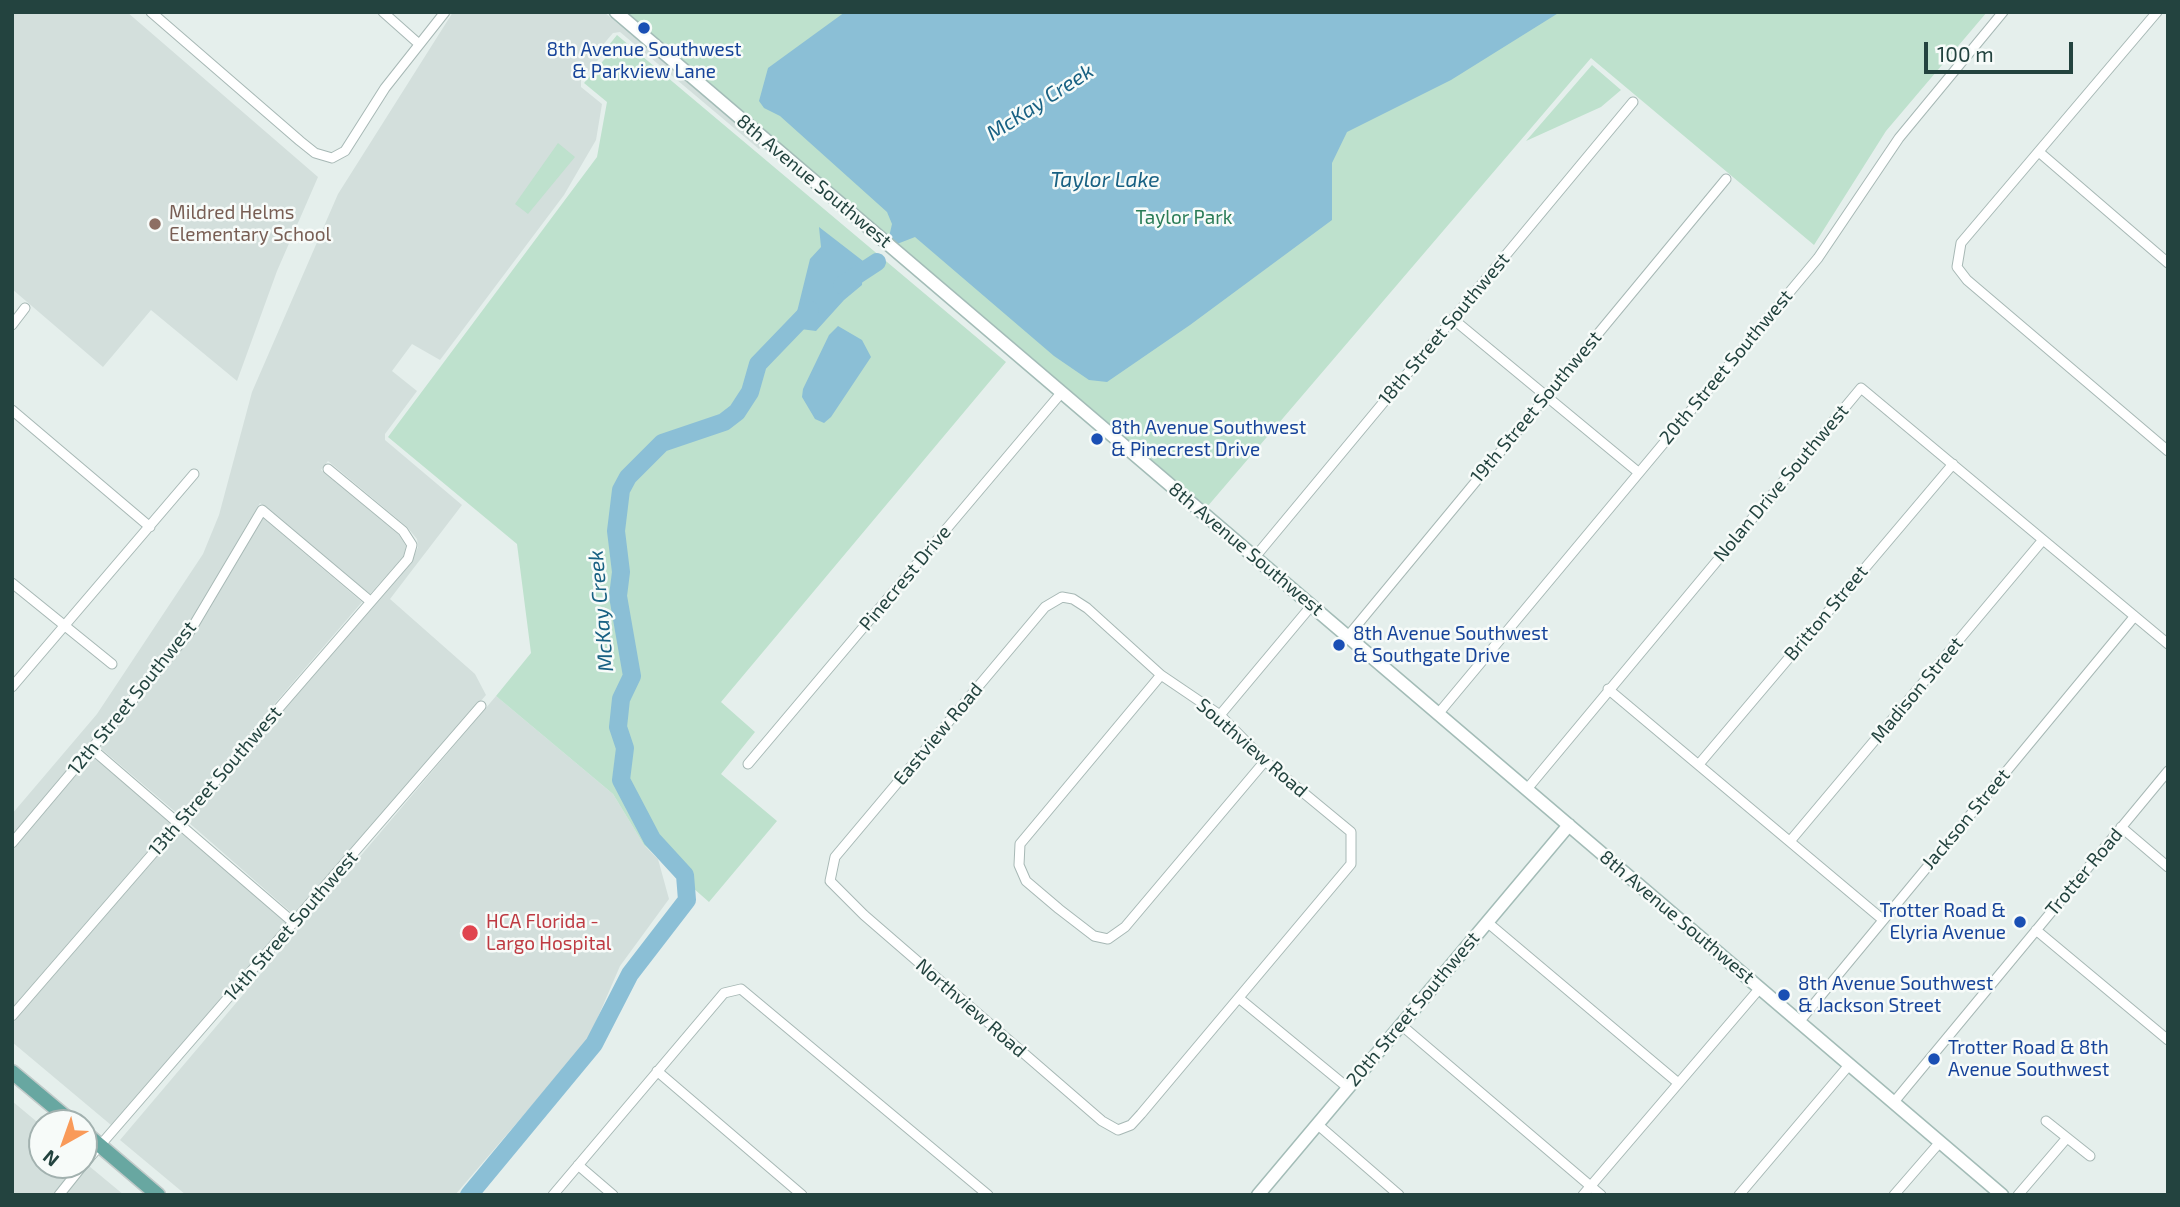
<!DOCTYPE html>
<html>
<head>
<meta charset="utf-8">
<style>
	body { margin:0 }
	#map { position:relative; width:2180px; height:1207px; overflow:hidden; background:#e5efec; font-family:"Exo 2",sans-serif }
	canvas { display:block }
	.frame { position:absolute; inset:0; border:14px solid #23433f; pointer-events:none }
	.north { position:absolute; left:28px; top:1109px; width:70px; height:70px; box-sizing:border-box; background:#f7fbf9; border:2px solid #a2b1af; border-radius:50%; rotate:220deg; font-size:19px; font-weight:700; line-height:28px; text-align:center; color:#23433f }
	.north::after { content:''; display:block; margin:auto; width:24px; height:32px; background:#f99a59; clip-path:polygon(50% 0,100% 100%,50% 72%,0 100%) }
	.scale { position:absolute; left:1924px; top:42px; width:149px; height:32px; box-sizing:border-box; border:4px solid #23433f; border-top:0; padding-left:9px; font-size:21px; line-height:24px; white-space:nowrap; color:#23433f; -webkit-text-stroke:5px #f7fbf9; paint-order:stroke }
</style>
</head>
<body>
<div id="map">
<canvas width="2180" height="1207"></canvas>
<div class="frame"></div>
<div class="north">N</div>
<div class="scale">100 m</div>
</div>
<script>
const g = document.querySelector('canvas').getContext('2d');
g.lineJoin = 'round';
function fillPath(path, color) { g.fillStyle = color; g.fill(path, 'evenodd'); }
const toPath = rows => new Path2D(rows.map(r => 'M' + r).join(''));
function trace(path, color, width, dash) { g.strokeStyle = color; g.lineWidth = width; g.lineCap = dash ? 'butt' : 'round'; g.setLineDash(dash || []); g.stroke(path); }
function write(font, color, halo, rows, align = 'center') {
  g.font = font + ' "Exo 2",sans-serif'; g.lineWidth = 5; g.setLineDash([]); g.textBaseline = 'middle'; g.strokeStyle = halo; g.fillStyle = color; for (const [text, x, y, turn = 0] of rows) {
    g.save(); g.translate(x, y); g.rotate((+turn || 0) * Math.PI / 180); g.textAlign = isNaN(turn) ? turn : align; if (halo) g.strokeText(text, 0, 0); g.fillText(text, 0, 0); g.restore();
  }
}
const built = toPath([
	[12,12,127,12,318,177,277,271,237,381,151,310,103,367,12,289],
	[453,12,604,12,763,145,759,149,620,32,613,33,601,47,603,54,581,80,581,87,602,104,596,140,564,195,440,360,412,344,392,371,417,391,385,434,385,440,462,505,390,599,475,674,486,695,294,915,187,821,411,563,418,547,417,539,407,527,328,461,321,470,399,535,406,546,403,557,370,594,260,503,185,630,12,835,12,814,97,714,203,554,219,515,252,392,338,194],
	[263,518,362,602,179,815,99,747,193,636],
	[496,696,613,794,644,845,658,859,669,899,620,966,588,1040,455,1195,186,1195,120,1140],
	[92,756,172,823,12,1008,12,851],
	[180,830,287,923,111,1125,12,1042,12,1024],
	[12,1101,42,1126,42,1165,77,1165,52,1195,12,1195],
	[89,1166,124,1195,65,1195]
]);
const green = toPath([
	[627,12,1987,12,1886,131,1814,245,1591,58,1207,507],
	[617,35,1006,362,721,702,755,732,721,774,777,821,709,902,644,845,613,794,496,696,531,653,517,544,388,437,597,157,607,102,584,83,609,54,605,50],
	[1592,65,1621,90,1601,107,1526,141],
	[558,143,575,157,528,214,515,204]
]);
const water = toPath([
	[845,12,1560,12,1451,80,1347,132,1332,163,1332,220,1190,325,1107,382,1089,380,1054,356,915,237,897,244,889,237,892,224,887,212,780,116,764,108,759,101,768,68],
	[819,227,863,261,862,285,844,300,816,331,793,328,810,259,821,247],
	[838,326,862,340,871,357,831,417,824,423,815,419,802,397,803,389,829,335]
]);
const river = toPath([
	[842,285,877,262],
	[469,1195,594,1044,630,974,687,900,685,875,652,839,621,780,625,748,618,727,621,699,632,676,618,596,621,572,616,531,621,490,628,477,662,443,724,422,737,412,750,392,758,364,810,310]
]);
const street = toPath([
	[151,12,300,141,315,153,332,158,345,151,385,88,445,12],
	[383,12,419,44],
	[2157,12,1961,243,1957,267,1967,280,2168,451],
	[2039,152,2168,263],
	[1453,319,1638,472],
	[12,325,25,308],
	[12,410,150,527],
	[1255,557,1633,102],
	[12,583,112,664],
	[1062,597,1073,599,1087,608,1161,675,1220,715,1265,761,1351,832,1351,864,1141,1114,1131,1125,1118,1130,1102,1121,864,915,830,881,835,857,1045,607,1062,597],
	[1348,636,1726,179],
	[1161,675,1020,844,1019,865,1026,881,1059,909,1094,936,1108,939,1125,927,1265,761],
	[12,687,194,474],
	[1608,689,1882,919],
	[1438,714,1818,258,1899,138,2003,12],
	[1220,715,1312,605],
	[91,748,294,923],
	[1700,763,1953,464],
	[748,764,1062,392],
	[1527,789,1861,388,2168,644],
	[2121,827,2168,867],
	[1791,840,2042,541],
	[12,843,189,633,262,510,370,601],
	[1487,922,1677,1082],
	[2036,930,2168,1040],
	[1240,999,1347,1087],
	[12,1016,408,559,412,545,403,531,328,469],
	[1799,1022,2134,617],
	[1400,1024,1601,1195],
	[657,1071,802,1195],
	[1894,1102,2168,771],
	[2046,1121,2090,1156],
	[1317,1124,1399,1195],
	[84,1164,481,706],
	[578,1165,613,1195],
	[59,1195,83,1165],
	[553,1195,724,993,741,989,988,1195],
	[1583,1195,1760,988],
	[1739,1195,1850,1064],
	[1894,1195,1940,1142],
	[2018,1195,2066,1139]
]);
const secondary = toPath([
	[616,12,2002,1195],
	[1258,1195,1569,825]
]);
const primary = toPath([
	[12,1072,73,1123],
	[84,1132,158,1195]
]);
const markers = [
	[644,28,7,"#1a4fb4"],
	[155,224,7,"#8d6e63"],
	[1097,439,7,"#1a4fb4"],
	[1339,645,7,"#1a4fb4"],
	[2020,922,7,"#1a4fb4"],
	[470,933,9,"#e0444e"],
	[1784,995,7,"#1a4fb4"],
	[1934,1059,7,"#1a4fb4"]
];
const transitNames = [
	["8th Avenue Southwest",644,50,"center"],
	["& Parkview Lane",644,72,"center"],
	["8th Avenue Southwest",1111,428],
	["& Pinecrest Drive",1111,450],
	["8th Avenue Southwest",1353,634],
	["& Southgate Drive",1353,656],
	["Trotter Road &",2006,911,"right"],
	["Elyria Avenue",2006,933,"right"],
	["8th Avenue Southwest",1798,984],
	["& Jackson Street",1798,1006],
	["Trotter Road & 8th",1948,1048],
	["Avenue Southwest",1948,1070]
];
const streetNames = [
	["8th Avenue Southwest",814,181,40],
	["18th Street Southwest",1444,329,-50],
	["20th Street Southwest",1726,367,-50],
	["19th Street Southwest",1536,407,-50],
	["Nolan Drive Southwest",1781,483,-50],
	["8th Avenue Southwest",1246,549,40],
	["Pinecrest Drive",905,578,-50],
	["Britton Street",1826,613,-50],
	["Madison Street",1917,690,-50],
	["12th Street Southwest",132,698,-51],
	["Eastview Road",938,734,-50],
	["Southview Road",1252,748,41],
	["13th Street Southwest",215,781,-49],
	["Jackson Street",1966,819,-50],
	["Trotter Road",2084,872,-50],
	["8th Avenue Southwest",1677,917,40],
	["14th Street Southwest",291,926,-49],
	["Northview Road",971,1008,41],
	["20th Street Southwest",1413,1009,-50]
];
const educationNames = [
	["Mildred Helms",169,213],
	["Elementary School",169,235]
];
const parkNames = [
	["Taylor Park",1184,218]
];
const healthNames = [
	["HCA Florida -",486,922],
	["Largo Hospital",486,944]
];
const waterNames = [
	["McKay Creek",1040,102,-33],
	["Taylor Lake",1105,180],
	["McKay Creek",601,611,-95]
];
fillPath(built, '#d3dfdc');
fillPath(green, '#bee1cd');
fillPath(water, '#8bbfd6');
trace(river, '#8bbfd6', 18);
trace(street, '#a7b8b5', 11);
trace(secondary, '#a3bcb7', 15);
trace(primary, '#c1cac9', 17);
trace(street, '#fff', 9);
trace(secondary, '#fff', 12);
trace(primary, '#68a7a1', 14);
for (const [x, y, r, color] of markers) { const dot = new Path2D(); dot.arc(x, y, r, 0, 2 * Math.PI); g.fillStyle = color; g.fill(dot); trace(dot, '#f7fbf9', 2.5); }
write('19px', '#164399', '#f7fbf9', transitNames, 'left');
write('19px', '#23433f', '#f7fbf9', streetNames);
write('19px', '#785e54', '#f7fbf9', educationNames, 'left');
write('19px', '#2a7c57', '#f7fbf9', parkNames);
write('19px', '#be3a42', '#f7fbf9', healthNames, 'left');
write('italic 21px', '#186183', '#f7fbf9', waterNames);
</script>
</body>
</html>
